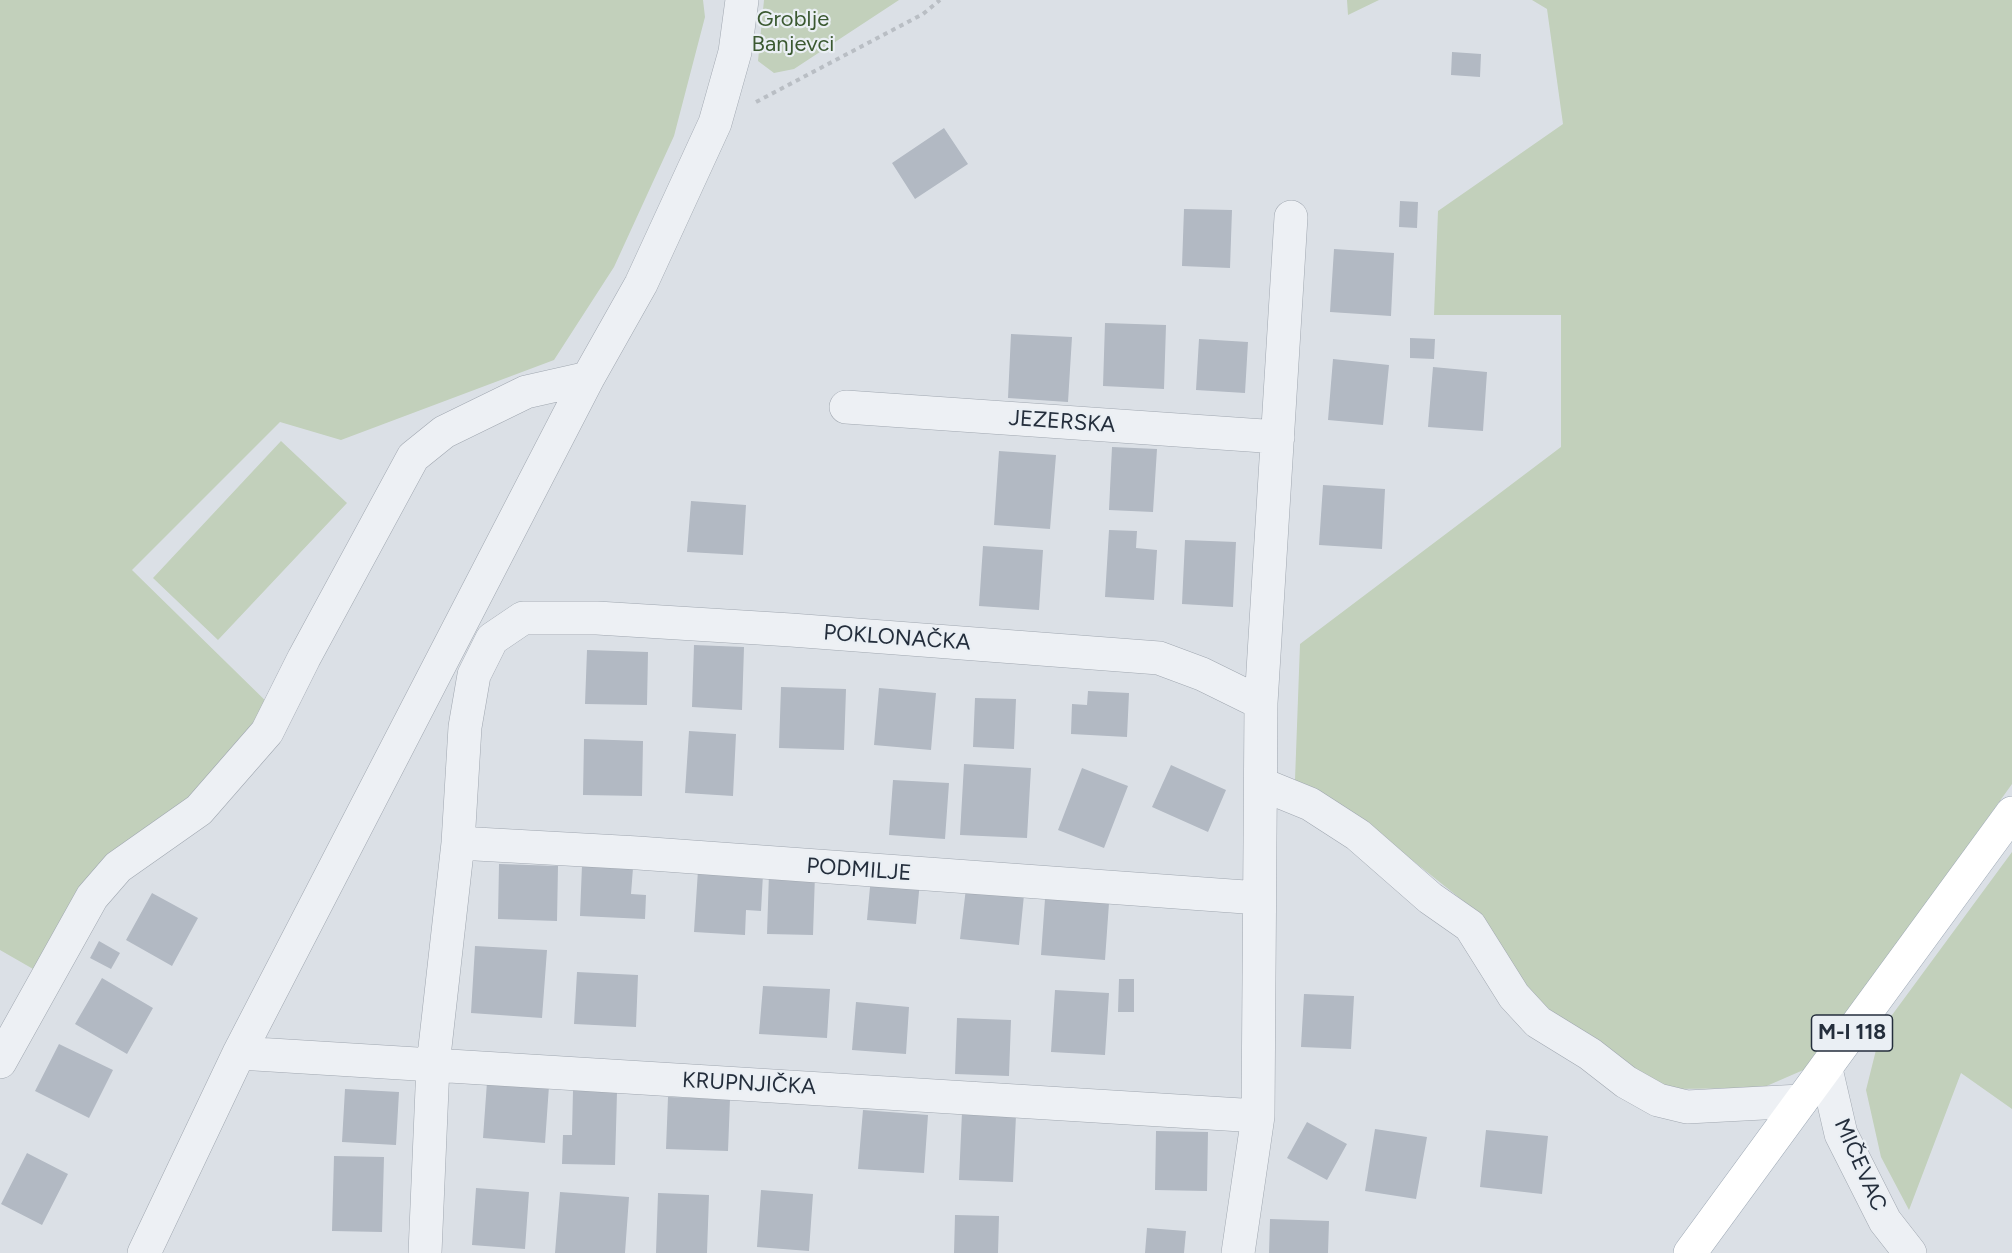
<!DOCTYPE html>
<html>
<head>
<meta charset="utf-8">
<style>
	body { margin:0 }
	canvas { display:block; background:#dbe0e6 }
</style>
</head>
<body>
<canvas width="2012" height="1253"></canvas>
<script>
const g = document.querySelector('canvas').getContext('2d');
g.lineJoin = 'round';
function fillPath(path, color) { g.fillStyle = color; g.fill(path, 'evenodd'); }
const toPath = rows => new Path2D(rows.map(r => 'M' + r).join(''));
function trace(path, color, width, dash) { g.strokeStyle = color; g.lineWidth = width; g.lineCap = dash ? 'butt' : 'round'; g.setLineDash(dash || []); g.stroke(path); }
function write(font, color, halo, rows, align = 'center') {
  g.font = font + ' Figtree,sans-serif'; g.lineWidth = 4.5; g.setLineDash([]); g.textBaseline = 'middle'; g.strokeStyle = halo; g.fillStyle = color; for (const [text, x, y, turn = 0] of rows) {
    g.save(); g.translate(x, y); g.rotate((+turn || 0) * Math.PI / 180); g.textAlign = isNaN(turn) ? turn : align; if (halo) g.strokeText(text, 0, 0); g.fillText(text, 0, 0); g.restore();
  }
}
const green = toPath([
	[0,0,703,0,705,17,674,136,614,267,554,360,341,440,280,422,132,570,277,712,118,867,47,977,0,950],
	[764,0,899,0,794,69,774,73,758,61],
	[1347,0,1379,0,1348,15],
	[1532,0,2012,0,2012,784,1808,1068,1762,1088,1667,1089,1575,1030,1533,996,1477,912,1362,820,1295,780,1300,644,1561,447,1561,315,1434,315,1438,211,1563,124,1547,9],
	[281,441,347,503,218,640,153,578],
	[2012,852,2012,1109,1961,1073,1909,1210,1881,1157,1866,1090,1881,1030]
]);
const building = toPath([
	[1452,52,1481,54,1480,77,1451,75],
	[944,128,968,164,915,199,892,163],
	[1400,201,1418,202,1417,228,1399,227],
	[1184,209,1232,210,1230,268,1182,266],
	[1334,249,1394,253,1391,316,1330,312],
	[1105,323,1166,325,1164,389,1103,386],
	[1011,334,1072,337,1068,402,1008,398],
	[1410,338,1435,339,1434,359,1410,358],
	[1199,339,1248,342,1245,393,1196,390],
	[1333,359,1389,365,1383,425,1328,420],
	[1433,367,1487,372,1483,431,1428,427],
	[1112,447,1157,449,1153,512,1109,510],
	[999,451,1056,455,1050,529,994,525],
	[1323,485,1385,489,1382,549,1319,545],
	[691,501,746,505,743,555,687,552],
	[1109,530,1137,531,1136,548,1157,550,1154,600,1105,597],
	[1185,540,1236,542,1233,607,1182,604],
	[983,546,1043,550,1039,610,979,606],
	[694,645,744,647,742,710,692,707],
	[587,650,648,652,647,705,585,704],
	[781,687,846,689,844,750,779,748],
	[879,688,936,693,931,750,874,745],
	[1088,691,1129,693,1127,737,1071,734,1072,704,1087,705],
	[975,698,1016,699,1014,749,973,747],
	[689,731,736,734,733,796,685,793],
	[584,739,643,741,642,796,583,795],
	[964,764,1031,768,1027,838,960,835],
	[1171,765,1226,790,1208,832,1152,807],
	[1082,768,1128,786,1104,848,1058,830],
	[893,780,949,783,945,839,889,835],
	[499,864,558,866,557,921,498,919],
	[582,865,633,868,631,894,646,895,645,919,580,916],
	[698,870,763,874,761,911,746,910,745,935,694,932],
	[769,873,815,874,813,935,767,934],
	[871,876,920,881,916,924,867,920],
	[966,888,1024,895,1019,945,960,939],
	[152,893,198,918,172,966,126,940],
	[1045,899,1109,903,1105,960,1041,955],
	[99,941,120,953,111,969,90,958],
	[475,946,547,950,542,1018,471,1013],
	[577,972,638,975,636,1027,574,1024],
	[102,978,153,1008,127,1054,75,1024],
	[1119,979,1134,979,1134,1012,1118,1012],
	[763,986,830,989,827,1038,759,1034],
	[1055,990,1109,993,1105,1055,1051,1052],
	[1304,994,1354,996,1351,1049,1301,1047],
	[856,1002,909,1007,906,1054,852,1050],
	[957,1018,1011,1020,1009,1076,955,1074],
	[59,1044,113,1070,89,1118,35,1091],
	[487,1082,549,1086,545,1143,483,1138],
	[345,1089,399,1092,396,1145,342,1142],
	[573,1090,617,1092,615,1165,562,1164,563,1135,572,1135],
	[668,1097,730,1099,728,1151,666,1149],
	[863,1110,928,1115,924,1173,858,1169],
	[962,1112,1016,1115,1013,1182,959,1180],
	[1307,1122,1347,1144,1327,1180,1287,1158],
	[1375,1129,1427,1137,1416,1199,1365,1191],
	[1486,1130,1548,1136,1542,1194,1480,1187],
	[1156,1131,1208,1132,1207,1191,1155,1190],
	[27,1153,68,1174,42,1225,1,1204],
	[334,1156,384,1157,382,1232,332,1231],
	[476,1188,529,1192,525,1249,472,1245],
	[761,1190,813,1194,809,1251,757,1247],
	[560,1192,629,1197,625,1253,555,1253],
	[658,1193,709,1195,707,1253,656,1253],
	[955,1215,999,1216,998,1253,954,1253],
	[1270,1219,1329,1221,1328,1253,1269,1253],
	[1147,1228,1186,1231,1184,1253,1145,1253]
]);
const path = toPath([
	[756,102,923,14,940,0]
]);
const minor = toPath([
	[846,407,1278,437],
	[1261,784,1310,804,1358,835,1430,898,1470,926,1514,996,1538,1022,1590,1054,1626,1082,1658,1100,1687,1107,1801,1101],
	[458,843,638,853,1259,898],
	[239,1053,1258,1116],
	[0,1062,92,897,118,867,199,810,267,732,304,658,413,457,444,432,526,392,588,378],
	[1826,1069,1841,1134,1885,1221,1910,1253],
	[144,1253,239,1053,588,378,641,284,715,123,735,52,742,0],
	[425,1253,433,1065,458,843,465,727,474,675,492,639,523,618,597,618,791,630,1159,658,1202,674,1261,703],
	[1238,1253,1258,1116,1261,703,1291,217]
]);
const major = toPath([
	[1690,1253,2012,813]
]);
const shields = [
	[1852,1033,81]
];
const shieldNames = [
	["M-I 118",1852,1033]
];
const parkNames = [
	["Groblje",793,20],
	["Banjevci",793,45]
];
const streetNames = [
	["JEZERSKA",1062,422,4],
	["POKLONAČKA",897,638,4],
	["PODMILJE",859,870,4],
	["KRUPNJIČKA",749,1084,3],
	["MIČEVAC",1860,1165,66]
];
fillPath(green, '#c2d0bb');
fillPath(building, '#b2b9c3');
trace(minor, '#a0a7b0', 34);
trace(major, '#9aa5b2', 34);
trace(path, '#b9bec4', 4, [4.5, 4.5]);
trace(minor, '#edf0f4', 33);
trace(major, '#fff', 33);
for (const [x, y, w] of shields) { const box = new Path2D(); box.roundRect(x - w / 2, y - 18, w, 36, 4.5); g.fillStyle = '#eaeff4'; g.fill(box); trace(box, '#242e3c', 1.5); }
write('bold 21px', '#242e3c', null, shieldNames);
write('22px', '#3b5931', '#eaeff4', parkNames);
write('22px', '#242e3c', '#eaeff4', streetNames);
</script>
</body>
</html>
